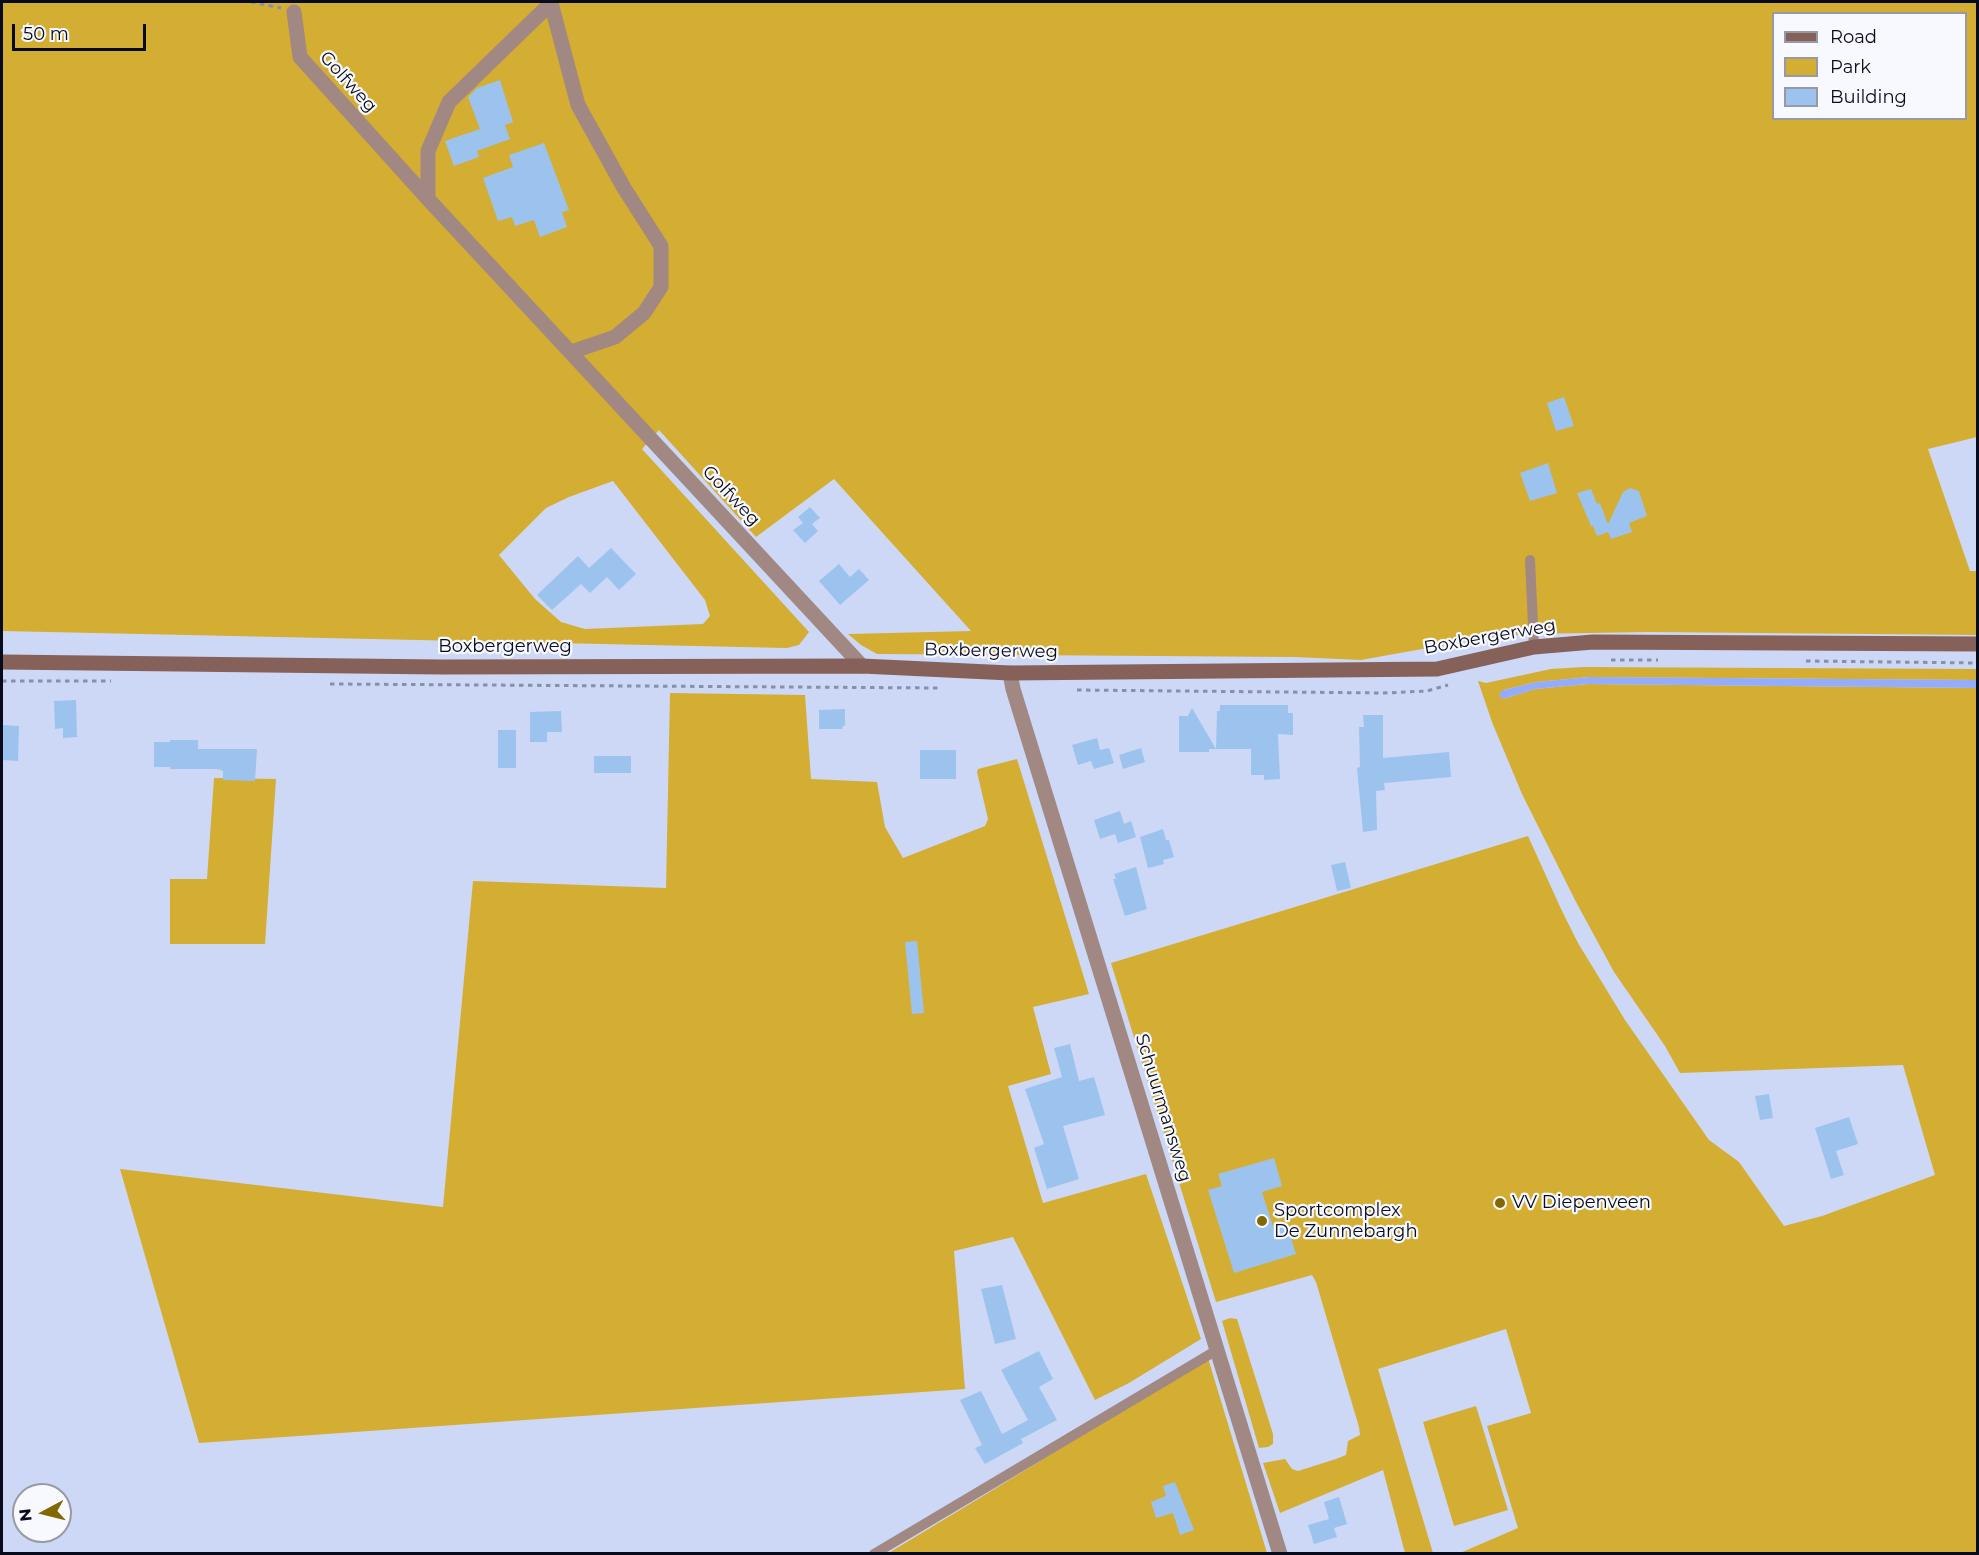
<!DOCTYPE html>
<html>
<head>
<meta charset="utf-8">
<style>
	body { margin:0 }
	#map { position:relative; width:1979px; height:1555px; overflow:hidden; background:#cdd8f6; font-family:Montserrat,sans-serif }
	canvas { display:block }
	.frame { position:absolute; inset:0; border:3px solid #070b1c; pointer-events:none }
	.legend { position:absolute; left:1772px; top:12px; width:195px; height:108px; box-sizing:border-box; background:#f7f9fe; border:2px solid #979aa4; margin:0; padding:8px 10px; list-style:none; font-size:18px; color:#070b1c }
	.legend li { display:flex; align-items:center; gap:12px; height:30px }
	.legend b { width:30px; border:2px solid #979aa4 }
	.north { position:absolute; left:12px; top:1483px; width:60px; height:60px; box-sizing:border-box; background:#f7f9fe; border:2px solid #979aa4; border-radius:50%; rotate:263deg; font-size:16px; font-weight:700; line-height:24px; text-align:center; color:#070b1c }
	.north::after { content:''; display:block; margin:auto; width:21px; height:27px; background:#836700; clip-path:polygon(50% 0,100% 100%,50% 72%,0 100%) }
	.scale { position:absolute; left:12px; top:24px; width:134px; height:27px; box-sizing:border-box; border:3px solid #070b1c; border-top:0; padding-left:8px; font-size:18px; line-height:21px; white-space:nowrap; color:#070b1c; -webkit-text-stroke:4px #f7f9fe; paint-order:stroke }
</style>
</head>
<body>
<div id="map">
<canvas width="1979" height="1555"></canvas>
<div class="frame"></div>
<ul class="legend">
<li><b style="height:8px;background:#85615a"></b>Road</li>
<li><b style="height:16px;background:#d4ad33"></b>Park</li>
<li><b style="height:16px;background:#9cc3ed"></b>Building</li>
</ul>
<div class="north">N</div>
<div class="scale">50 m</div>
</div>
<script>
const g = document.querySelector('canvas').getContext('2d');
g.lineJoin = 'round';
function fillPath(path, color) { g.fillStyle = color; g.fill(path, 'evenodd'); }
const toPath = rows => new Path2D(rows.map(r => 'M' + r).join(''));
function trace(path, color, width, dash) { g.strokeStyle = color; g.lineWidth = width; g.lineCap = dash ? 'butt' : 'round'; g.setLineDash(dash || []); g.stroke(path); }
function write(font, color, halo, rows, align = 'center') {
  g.font = font + ' Montserrat,sans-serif'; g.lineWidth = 4.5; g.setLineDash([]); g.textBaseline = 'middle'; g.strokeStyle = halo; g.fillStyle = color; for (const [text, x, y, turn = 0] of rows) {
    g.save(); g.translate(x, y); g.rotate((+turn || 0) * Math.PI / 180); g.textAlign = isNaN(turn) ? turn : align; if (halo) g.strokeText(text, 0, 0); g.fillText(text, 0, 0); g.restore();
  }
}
const green = toPath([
	[2,2,1977,2,1977,437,1928,449,1970,571,1977,571,1977,635,1649,632,1528,634,1489,637,1361,660,1295,657,877,654,861,645,848,634,971,631,834,479,756,537,659,430,642,449,809,632,799,645,787,648,2,631],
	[1774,14,1966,14,1966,118,1774,118],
	[613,481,705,600,710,616,703,624,585,629,561,622,535,599,499,555,546,508,569,497],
	[1583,667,1977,669,1977,680,1590,677,1536,682,1504,690,1503,699,1535,689,1588,684,1977,688,1977,1553,1460,1553,1518,1528,1487,1426,1531,1413,1506,1329,1378,1369,1433,1553,1405,1553,1383,1470,1280,1513,1263,1463,1285,1459,1292,1469,1298,1471,1336,1459,1346,1455,1348,1441,1360,1435,1359,1427,1316,1282,1312,1275,1216,1302,1111,963,1528,836,1561,909,1578,943,1625,1020,1709,1140,1739,1162,1784,1226,1822,1216,1935,1175,1903,1065,1680,1073,1665,1046,1614,972,1576,902,1522,794,1492,722,1478,681,1486,683,1551,669],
	[670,693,805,695,811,779,877,782,885,827,903,858,985,826,988,819,977,772,978,769,1017,759,1089,994,1033,1007,1051,1074,1008,1086,1043,1203,1146,1174,1201,1339,1129,1383,1095,1400,1013,1237,954,1251,965,1389,199,1443,120,1169,443,1207,473,881,666,888],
	[214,778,276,779,265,944,170,944,170,879,207,879],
	[1230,1318,1237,1319,1273,1434,1273,1444,1268,1447,1259,1448,1222,1321],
	[1208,1358,1267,1553,887,1554,983,1496],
	[1476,1406,1508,1510,1454,1526,1423,1422]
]);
const water = toPath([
	[1590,677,1977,680,1978,688,1588,684,1535,689,1503,699,1499,696,1501,691,1504,690,1536,682]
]);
const building = toPath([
	[500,80,513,122,505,125,510,139,477,151,479,157,454,166,445,141,480,129,468,97,477,88],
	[544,143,569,210,562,212,567,227,540,237,534,220,515,226,512,217,498,221,483,178,513,167,509,155],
	[1564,397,1574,426,1556,431,1547,403],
	[1548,463,1557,493,1530,501,1520,473],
	[1630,488,1639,491,1647,516,1629,523,1632,532,1611,539,1608,532,1597,536,1593,526,1591,526,1577,493,1591,489,1597,504,1600,503,1608,524,1623,492],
	[810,507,820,518,812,524,818,531,805,543,793,530,803,523,798,517],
	[611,548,636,574,619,590,607,577,590,593,581,584,552,610,537,595,578,556,589,568],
	[839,564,850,577,859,569,869,580,840,605,819,581],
	[76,700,77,737,63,738,63,728,55,729,54,701],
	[1220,705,1288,705,1288,713,1293,713,1293,735,1278,734,1280,779,1264,780,1264,775,1251,775,1251,749,1216,749,1217,711,1220,711],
	[1192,708,1216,749,1209,749,1209,752,1179,752,1179,716,1188,716],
	[845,709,845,726,843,726,842,729,819,729,819,710],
	[561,711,562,732,547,732,547,742,530,742,530,712],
	[1363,715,1383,715,1383,758,1449,752,1451,777,1384,783,1385,790,1376,791,1377,830,1363,832,1357,768,1360,767,1359,727,1364,727],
	[2,725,19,726,18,761,2,760],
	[498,730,516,730,516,768,498,768],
	[1097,738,1100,750,1109,748,1114,763,1094,769,1091,761,1078,765,1072,745],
	[170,740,198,740,198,749,257,749,255,781,223,780,223,771,217,769,170,769,170,767,154,767,154,742,170,742],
	[1141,748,1145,762,1123,769,1119,755],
	[920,750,956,750,956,779,920,779],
	[594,756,631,756,631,773,594,773],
	[1120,811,1124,824,1131,821,1136,837,1118,843,1115,834,1100,839,1094,820],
	[1163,829,1166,840,1169,840,1174,857,1163,860,1164,864,1148,868,1140,837],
	[1345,862,1351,888,1337,891,1331,865],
	[1136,867,1147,909,1125,916,1113,879,1116,879,1114,874],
	[917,941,924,1013,912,1014,905,942],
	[1070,1044,1079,1081,1094,1077,1105,1115,1063,1126,1079,1179,1047,1189,1034,1148,1044,1144,1025,1089,1062,1077,1054,1048],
	[1769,1094,1773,1118,1760,1120,1755,1096],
	[1849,1117,1858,1144,1836,1151,1844,1175,1831,1179,1815,1128],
	[1274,1158,1282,1186,1262,1192,1274,1229,1287,1225,1296,1254,1234,1273,1208,1190,1222,1186,1218,1174],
	[1002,1285,1016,1339,995,1344,981,1289],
	[1039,1351,1053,1379,1039,1387,1057,1420,1021,1439,1023,1443,985,1464,975,1448,982,1445,960,1400,981,1391,1002,1434,1028,1420,1001,1370],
	[1175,1482,1194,1530,1180,1535,1173,1513,1156,1518,1151,1502,1166,1496,1163,1486],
	[1339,1497,1347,1524,1334,1528,1337,1537,1314,1544,1308,1525,1329,1519,1324,1502]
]);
const path = toPath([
	[251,2,281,8],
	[1611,660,1658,660],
	[1806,661,1978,663],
	[2,681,111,681],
	[330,684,939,688],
	[1077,690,1384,693,1427,691,1448,685]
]);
const lane = toPath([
	[1530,560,1534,647],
	[874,1554,1217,1350]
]);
const street = toPath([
	[294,12,300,57,428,199,862,666],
	[428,199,428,151,449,102,551,3,578,105,624,188,661,246,661,287,644,313,615,337,571,352],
	[1010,673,1013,689,1280,1554]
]);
const secondary = toPath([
	[2,662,442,667,862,666,1010,673,1437,669,1534,647,1593,642,1978,644]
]);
const markers = [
	[1500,1203,6,"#836700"],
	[1262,1221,6,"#836700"]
];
const streetNames = [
	["Golfweg",348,82,48],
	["Golfweg",731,496,47],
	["Boxbergerweg",1490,637,-10],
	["Boxbergerweg",505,647],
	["Boxbergerweg",991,651,1],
	["Schuurmansweg",1163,1108,73]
];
const poiNames = [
	["VV Diepenveen",1512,1203],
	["Sportcomplex",1274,1211],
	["De Zunnebargh",1274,1232]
];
fillPath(green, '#d4ad33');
fillPath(water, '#94acfc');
fillPath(building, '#9cc3ed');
trace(path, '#8790a9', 3, [4.5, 4.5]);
trace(lane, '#a28883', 10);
trace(street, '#a28883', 15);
trace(secondary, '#85615a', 15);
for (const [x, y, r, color] of markers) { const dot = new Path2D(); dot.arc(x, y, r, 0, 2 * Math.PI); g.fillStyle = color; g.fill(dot); trace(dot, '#f7f9fe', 2); }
write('18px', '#070b1c', '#f7f9fe', streetNames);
write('18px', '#070b1c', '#f7f9fe', poiNames, 'left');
</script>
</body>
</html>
